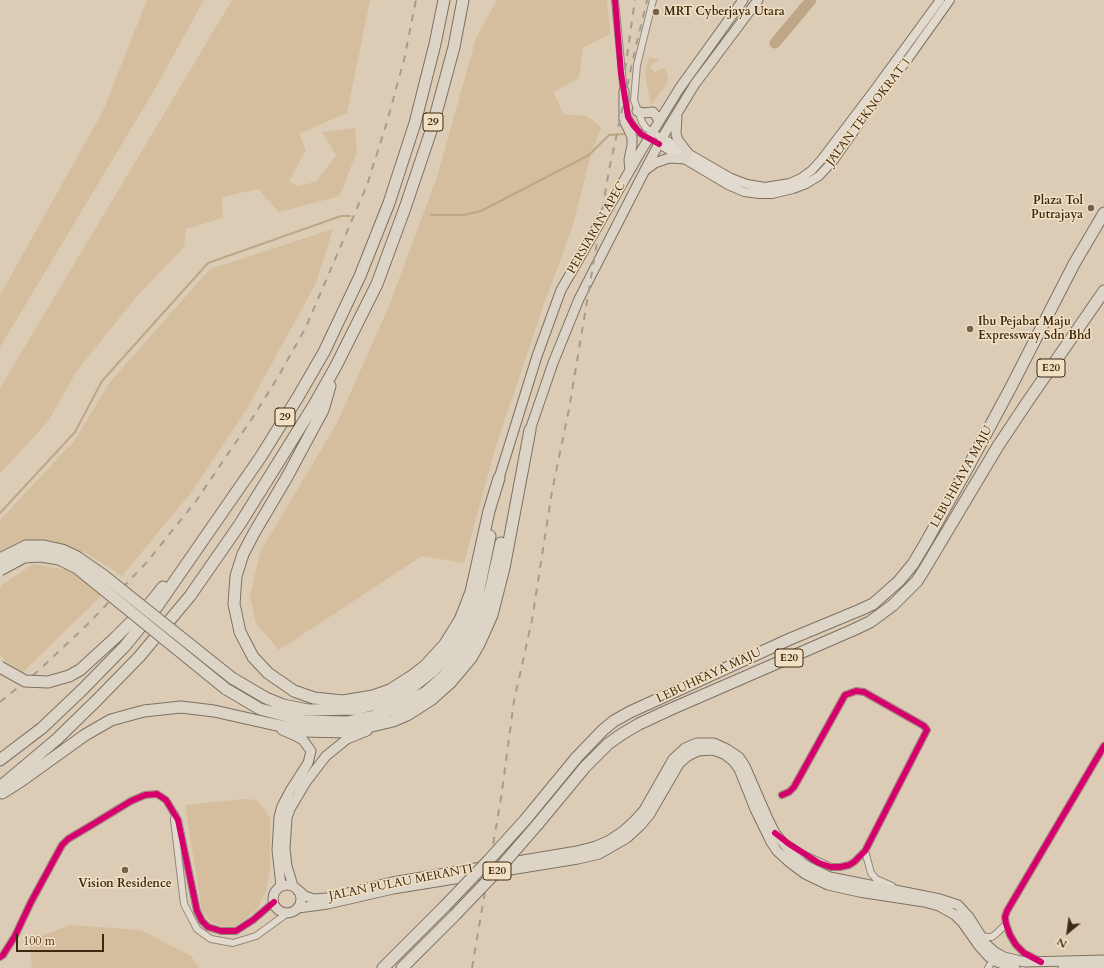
<!DOCTYPE html>
<html>
<head>
<meta charset="utf-8">
<style>
	body { margin:0 }
	#map { position:relative; width:1104px; height:968px; overflow:hidden; background:#dcccb5; font-family:Cardo,serif }
	canvas { display:block }
	.north { position:absolute; left:1048px; top:912px; width:40px; height:40px; -webkit-text-stroke:3px #f2e0c5; paint-order:stroke; rotate:209deg; font-size:11px; font-weight:700; line-height:16px; text-align:center; color:#3f280f }
	.north::after { content:''; display:block; margin:auto; width:14px; height:18px; background:#3f280f; clip-path:polygon(50% 0,100% 100%,50% 72%,0 100%) }
	.scale { position:absolute; left:16px; top:934px; width:88px; height:18px; box-sizing:border-box; border:2px solid #3f280f; border-top:0; padding-left:5px; font-size:12px; line-height:14px; white-space:nowrap; color:#3f280f; -webkit-text-stroke:3px #f2e0c5; paint-order:stroke }
</style>
</head>
<body>
<div id="map">
<canvas width="1104" height="968"></canvas>
<div class="north">N</div>
<div class="scale">100 m</div>
</div>
<script>
const g = document.querySelector('canvas').getContext('2d');
g.lineJoin = 'round';
function fillPath(path, color) { g.fillStyle = color; g.fill(path, 'evenodd'); }
const toPath = rows => new Path2D(rows.map(r => 'M' + r).join(''));
function trace(path, color, width, dash) { g.strokeStyle = color; g.lineWidth = width; g.lineCap = dash ? 'butt' : 'round'; g.setLineDash(dash || []); g.stroke(path); }
function write(font, color, halo, rows, align = 'center') {
  g.font = font + ' Cardo,serif'; g.lineWidth = 3; g.setLineDash([]); g.textBaseline = 'middle'; g.strokeStyle = halo; g.fillStyle = color; for (const [text, x, y, turn = 0] of rows) {
    g.save(); g.translate(x, y); g.rotate((+turn || 0) * Math.PI / 180); g.textAlign = isNaN(turn) ? turn : align; if (halo) g.strokeText(text, 0, 0); g.fillText(text, 0, 0); g.restore();
  }
}
const green = toPath([
	[147,0,204,0,156,87,0,347,0,295,103,111],
	[232,0,370,0,347,113,299,134,306,150,289,181,297,186,316,182,336,155,322,132,355,128,357,151,340,196,279,212,258,189,222,197,223,218,186,229,184,247,137,296,76,372,49,420,0,474,0,388],
	[497,0,607,0,610,34,583,48,579,78,554,92,563,114,587,116,601,127,590,158,573,225,542,310,495,449,464,563,422,556,279,650,256,624,250,596,260,552,337,423,389,306,437,177,476,38],
	[649,57,659,60,650,66,654,73,660,69,664,68,666,70,668,79,667,84,651,105,645,74],
	[333,229,316,283,248,407,190,494,122,576,88,554,54,543,21,542,0,554,0,520,75,440,110,382,210,269],
	[33,564,69,570,103,594,23,672,5,661,0,655,0,590,2,585],
	[243,799,256,800,264,808,270,818,270,870,266,891,257,909,247,918,234,927,221,926,210,921,202,911,185,805],
	[71,925,141,930,191,956,199,968,32,968,29,940]
]);
const stream = toPath([
	[431,215,464,215,481,211,589,155,609,135,625,134],
	[0,513,75,432,102,381,208,263,341,216,350,216]
]);
const river = toPath([
	[775,43,811,0]
]);
const street = toPath([
	[615,0,624,94],
	[653,0,637,65,634,100,642,122,646,128,662,138],
	[626,111,628,117,637,131,659,144],
	[782,795,789,792,794,787,845,695,856,691,864,692,924,726,927,730,865,851,854,862,849,865,840,867,831,867,805,855,785,842],
	[175,814,174,820,184,904,197,929,211,939,233,943,256,936,289,912],
	[865,851,871,873,876,879,892,886],
	[980,935,986,937,992,937,998,932,1006,924],
	[0,957,3,955,15,936,31,902,62,845,68,839,90,826,131,801,145,795,157,794,166,800,178,820,197,911,202,921,208,927,221,931,236,931,253,920,274,902],
	[1039,961,1024,953,1016,945,1010,935,1006,924,1005,917,1007,911,1104,746],
	[988,968,993,960]
]);
const secondary = toPath([
	[662,138,731,178,747,184,765,187,790,183,801,178,812,170,821,160,872,93,940,0],
	[659,144,728,185,744,192,759,194,772,194,793,189,806,184,819,176,834,160,876,100,908,59,950,0]
]);
const primary = toPath([
	[624,91,624,120,632,137,632,145,629,160,630,170],
	[637,111,643,113,653,112,659,120],
	[677,117,676,134,678,140,688,153],
	[647,169,655,163,669,158,686,159],
	[530,430,553,363,579,299,645,170,662,138,695,84,758,0],
	[499,478,537,356,561,290,641,151,679,89,743,0],
	'273 899a14 14 0 1 1 28 0a14 14 0 1 1-28 0Z',
	[281,886,277,850,279,817,282,806,290,791,308,763,311,751,303,740,296,736,282,730],
	[293,886,287,866,285,849,287,818,290,809,306,782,326,756,347,739,367,731],
	[298,890,305,896,314,899,327,898,392,882,577,851,596,846,608,841,623,831,635,820,644,810,673,759,685,748,697,743,714,743,727,749,739,757,745,766,768,819,775,833,792,854,801,862,809,867,830,877,940,899,958,905,969,917,986,944,995,952,1004,957,1025,962,1104,960],
	[298,908,328,904,393,889,578,859,599,854,627,838,640,826,650,814,679,764,688,756,698,751,713,750,724,754,733,761,739,769,755,809,771,842,777,851,789,862,805,874,828,885,859,892,924,902,939,906,955,915,962,922,979,946,989,957,997,962,1015,968],
	[1063,968,1104,967]
]);
const highway = toPath([
	[330,386,323,410,287,477,254,533,243,554,236,576,234,604,240,632,253,657,268,673,294,691,314,698,343,701,373,696,390,690,412,676,426,665,445,644,460,620,471,592,489,511,499,478],
	[69,676,80,670,115,638,151,602,163,587],
	[232,678,266,698,283,705,308,710,356,709,375,704,395,697,410,689,433,671,453,649,468,625,476,604,490,536],
	[226,689,260,709,305,721,347,722,374,716,401,706,426,692,443,677,462,654,471,640,483,614,490,592,501,543],
	[0,760,42,728,83,689,125,646,156,608,260,458,298,397,324,352,360,276,389,203,415,123,435,44,444,0],
	[0,787,57,739,97,700,139,657,190,596,240,524,314,405,336,366,377,284,405,208,432,128,454,47,463,0],
	[2,793,21,781,85,735,111,720,144,711,181,707,214,711,303,731,347,732,393,721,407,715,432,699,450,683,471,658,479,644,492,615,504,568,530,430],
	[526,819,577,757,603,730,614,721,630,712,790,639,860,610,873,604,899,581,913,564,925,544,967,469,1010,389,1074,264,1104,213],
	[537,825,585,767,608,744,622,734,639,724,669,710,853,630,870,622,893,605,917,581,924,570,998,446,1028,401,1104,291],
	[383,968,445,906],
	[402,968,455,915]
]);
const rail = toPath([
	[625,70,635,0],
	[0,702,38,671,89,623,147,562,196,501,253,417,278,377,305,329,367,185,387,122,404,60,416,0],
	[472,968,501,798,514,701,532,620,552,491,569,409,609,170,635,50,647,0]
]);
const highwayBridge = toPath([
	[0,559,26,546,44,546,62,550,77,557,103,575,232,678],
	[0,570,24,557,41,556,59,559,77,568,226,689],
	[0,667,25,681,48,682,69,676],
	[445,906,488,861,526,819],
	[455,915,498,870,537,825]
]);
const cycleway = toPath([
	[615,0,621,73,628,117,633,125,641,134,659,144],
	[775,833,789,844,819,863,831,867,840,867,849,865,854,862,865,851,927,730,924,726,864,692,856,691,845,695,794,787,789,792,782,795],
	[0,957,3,955,15,936,31,902,62,845,68,839,90,826,131,801,145,795,157,794,166,800,178,820,197,911,202,921,208,927,221,931,236,931,253,920,274,902],
	[1041,962,1024,953,1016,945,1010,935,1006,924,1005,917,1007,911,1104,746]
]);
const markers = [
	[656,12,4,"#766149"],
	[1091,208,4,"#766149"],
	[970,329,4,"#766149"],
	[125,870,4,"#766149"]
];
const shields = [
	[433,122,20],
	[1051,368,28],
	[285,417,20],
	[789,658,28],
	[497,871,28]
];
const shieldNames = [
	["29",433,122],
	["E20",1051,368],
	["29",285,417],
	["E20",789,658],
	["E20",497,871]
];
const poiNames = [
	["MRT Cyberjaya Utara",664,12],
	["Plaza Tol",1083,201,"right"],
	["Putrajaya",1083,215,"right"],
	["Ibu Pejabat Maju",978,322],
	["Expressway Sdn Bhd",978,336],
	["Vision Residence",125,884,"center"]
];
const streetNames = [
	["JALAN TEKNOKRAT 1",869,112,-53],
	["PERSIARAN APEC",597,228,-60],
	["LEBUHRAYA MAJU",962,477,-61],
	["LEBUHRAYA MAJU",709,676,-25],
	["JALAN PULAU MERANTI",401,883,-11]
];
fillPath(green, '#d4be9e');
trace(stream, '#bea787', 2);
trace(river, '#bea787', 11);
trace(street, '#948878', 8);
trace(secondary, '#7d7162', 10);
trace(primary, '#7d7162', 11);
trace(highway, '#7d7162', 13);
trace(street, '#e2dacf', 6);
trace(secondary, '#e2dacf', 8);
trace(primary, '#ddd4c8', 9);
trace(highway, '#ddd4c8', 11);
trace(rail, '#a59c91', 2, [7, 7]);
trace(highwayBridge, '#7d7162', 13, []);
trace(highwayBridge, '#ddd4c8', 11);
trace(cycleway, '#d6006c', 6);
for (const [x, y, r, color] of markers) { const dot = new Path2D(); dot.arc(x, y, r, 0, 2 * Math.PI); g.fillStyle = color; g.fill(dot); trace(dot, '#f2e0c5', 1.5); }
for (const [x, y, w] of shields) { const box = new Path2D(); box.roundRect(x - w / 2, y - 9, w, 18, 3); g.fillStyle = '#f2e0c5'; g.fill(box); trace(box, '#3f280f', 1); }
write('bold 11px', '#3f280f', null, shieldNames);
write('bold 12px', '#3f280f', '#f2e0c5', poiNames, 'left');
write('12px', '#3f280f', '#f2e0c5', streetNames);
</script>
</body>
</html>
